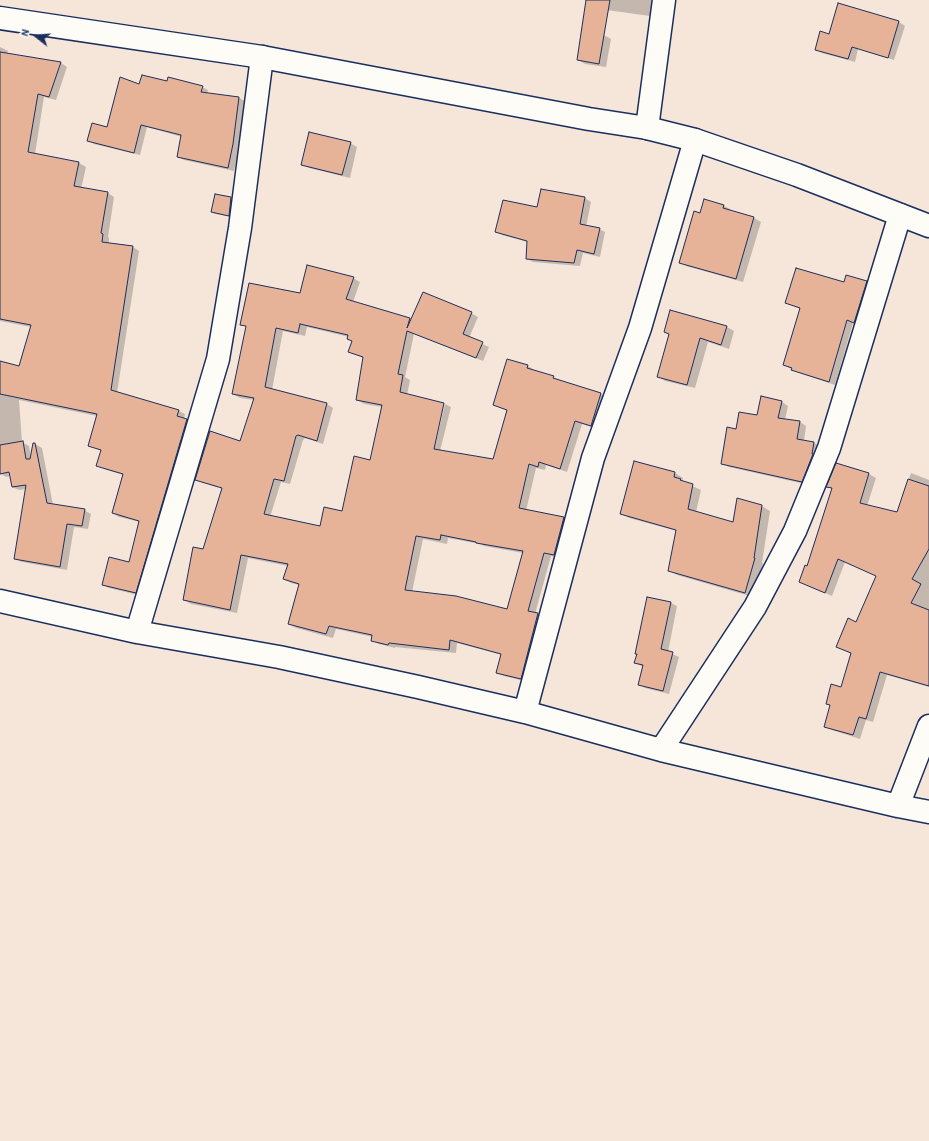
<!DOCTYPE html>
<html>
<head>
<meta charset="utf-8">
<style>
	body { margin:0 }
	#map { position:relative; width:929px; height:1141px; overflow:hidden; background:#f6e6da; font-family:"Patrick Hand",sans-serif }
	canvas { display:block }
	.north { position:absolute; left:16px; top:16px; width:40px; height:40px; -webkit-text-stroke:3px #fdfcf7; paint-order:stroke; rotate:287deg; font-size:11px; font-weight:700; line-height:16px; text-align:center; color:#1b2f5e }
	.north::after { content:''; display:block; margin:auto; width:14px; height:18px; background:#1b2f5e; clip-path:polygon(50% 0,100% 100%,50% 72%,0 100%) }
</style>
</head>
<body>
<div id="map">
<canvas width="929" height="1141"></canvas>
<div class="north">N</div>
</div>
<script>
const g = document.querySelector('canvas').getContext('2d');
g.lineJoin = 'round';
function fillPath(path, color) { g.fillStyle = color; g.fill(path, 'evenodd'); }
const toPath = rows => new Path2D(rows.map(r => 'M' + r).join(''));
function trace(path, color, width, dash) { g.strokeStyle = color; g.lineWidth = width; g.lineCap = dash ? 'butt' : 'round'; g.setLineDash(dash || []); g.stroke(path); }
const shadow = toPath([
	[600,0,660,0,657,17,607,10],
	[839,4,899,22,905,26,894,60,858,49,855,62,822,53,816,49,830,35],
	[604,35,611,39,606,67,585,64,578,60],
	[0,47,8,51,7,54,61,63,67,67,56,100,44,97,35,154,79,163,86,167,81,189,108,193,114,197,108,237,109,238,109,244,133,247,139,251,117,393,179,411,185,414,184,419,193,424,142,596,109,588,103,585,129,563,140,522,119,517,113,513,123,475,104,469,97,465,102,451,90,446,97,416,19,400,22,442,29,446,31,458,35,444,42,448,53,505,84,510,91,514,88,529,74,527,67,570,22,562,15,559,26,489,19,490,12,487,11,476,6,477,0,473,0,362,20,367,31,327,0,321],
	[168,82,202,87,208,90,207,94,239,98,245,101,239,148,234,171,184,160,178,157,182,137,147,127,140,155,94,144,89,141,107,128,140,85],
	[350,143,357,147,350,178,309,168,302,164],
	[542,190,585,198,591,202,586,227,599,229,605,232,600,257,583,253,580,266,533,262,527,259,528,242,502,235,496,232,538,209],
	[215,195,231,198,234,200,232,217,215,214,212,212],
	[724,206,730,209,730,211,754,218,761,222,743,282,686,266,680,262,700,214],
	[353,278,360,282,353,302,412,320,471,313,478,317,469,338,489,347,483,361,414,334,405,377,410,380,407,395,445,404,443,404,431,453,433,454,445,404,451,407,440,451,494,460,508,411,494,405,508,360,528,366,534,370,534,371,601,394,607,398,598,429,582,424,567,472,546,465,545,470,536,468,526,511,564,518,570,522,561,558,551,556,535,614,545,618,528,682,504,676,497,673,502,655,457,643,456,653,395,647,395,648,379,644,372,640,373,637,336,629,333,638,296,628,289,624,299,585,291,583,284,579,288,566,248,558,237,613,191,604,184,600,204,550,223,489,203,483,196,480,241,442,254,400,240,398,233,394,247,327,241,324,301,294],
	[307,327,349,337,353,341,349,352,364,358,357,400,364,404,382,407,371,461,343,512,321,528,270,517,281,482,290,484,303,440,305,438,323,444,333,408,327,404,272,390,283,331,305,336],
	[448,538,480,544,484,546,523,553,507,610,412,592,423,539,447,544],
	[866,282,873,286,861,326,853,323,835,385,799,373,784,365,800,309,786,302,844,283],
	[671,311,727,327,734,331,729,349,708,342,695,388,665,381,658,376,669,334,665,332],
	[762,397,782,402,788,406,785,420,800,422,806,426,804,441,814,443,821,447,809,485,729,467,723,464,737,430,757,416],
	[837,464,869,474,876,478,867,506,897,513,911,473,929,480,929,687,887,675,873,722,866,720,860,739,832,730,825,726,842,688,852,654,837,647,856,623,877,576,845,562,832,596,800,582,808,567,833,489,828,487],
	[675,473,683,478,682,481,701,490,696,512,734,524,738,499,762,506,770,511,762,563,763,564,753,597,677,575,669,570,677,531,629,518,621,513],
	[648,598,671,603,677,606,668,652,679,657,669,694,645,688,639,684,643,667,635,663]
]);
const building = toPath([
	[586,0,610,0,599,64,577,60,586,0],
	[838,3,899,21,888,58,852,47,848,59,815,50,820,31,829,34,838,3],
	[0,52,61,62,49,97,38,94,28,152,79,162,74,186,108,192,101,233,103,234,102,242,133,246,111,390,179,410,177,416,187,419,136,593,102,585,109,557,129,562,139,521,112,513,123,474,96,466,101,450,88,446,97,414,0,394,0,361,19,366,31,325,0,319,0,52],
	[142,75,167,81,168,77,203,86,201,92,239,97,233,144,228,168,177,157,181,135,141,125,134,153,87,141,92,123,107,127,120,77,139,84,142,75],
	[309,132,351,142,342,175,301,165,309,132],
	[541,189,585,197,580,224,600,228,594,254,577,250,574,263,526,259,527,241,495,232,503,200,537,207,541,189],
	[215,194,231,197,229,216,211,212,215,194],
	[704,199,724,205,723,208,754,217,736,279,679,263,694,211,700,213,704,199],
	[307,265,354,277,346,299,410,318,407,328,423,292,472,312,463,334,483,342,476,358,407,331,398,374,403,375,400,392,444,403,434,449,493,459,507,410,493,405,507,359,528,365,527,368,554,376,553,378,601,393,591,426,575,421,560,469,539,462,538,467,529,464,519,508,564,517,554,555,544,553,528,611,538,613,521,679,496,673,501,654,450,640,449,650,389,643,388,645,371,641,372,635,329,626,326,634,288,624,299,584,283,579,288,564,241,555,230,610,183,600,193,547,203,549,222,488,195,480,210,431,240,441,254,398,232,394,246,326,240,325,249,283,300,293,307,265],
	[300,324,348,335,347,339,352,341,348,352,363,357,356,400,382,405,370,460,354,456,342,511,324,507,320,526,264,514,274,479,284,481,296,436,298,435,317,441,327,403,265,387,276,328,298,333,300,324],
	[441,535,476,542,476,543,523,551,507,609,456,596,405,590,416,536,440,540,441,535],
	[796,268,844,282,846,275,867,281,854,323,847,320,829,382,791,370,792,368,783,365,800,308,785,303,796,268],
	[670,310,727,326,721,345,700,338,687,385,657,377,669,334,664,332,670,310],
	[761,396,782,401,778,418,800,421,797,439,814,442,812,454,813,454,802,482,721,464,727,427,736,429,739,412,757,415,761,396],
	[23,441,26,459,30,459,33,443,35,443,47,503,85,509,82,526,67,524,60,567,14,559,26,485,12,487,9,472,0,474,0,445,23,441],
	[634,461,675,472,674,477,681,479,680,480,693,484,688,509,733,522,737,498,762,505,754,558,755,558,745,593,668,571,676,530,620,514,634,461],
	[836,463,869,473,860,503,897,512,908,479,929,486,929,549,912,579,921,584,911,603,929,610,929,686,880,672,866,719,859,717,853,735,824,727,830,705,826,704,831,684,841,687,851,653,836,647,848,618,856,622,876,576,838,559,825,593,799,582,805,565,807,566,832,488,826,487,836,463],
	[647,597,671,602,661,649,673,652,663,691,638,685,643,665,634,663,637,654,635,654,647,597]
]);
const street = toPath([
	[647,128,664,0],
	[0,601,137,632,279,657,418,687,525,712,661,750,898,806,929,812],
	[137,632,218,359,240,228,262,57],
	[525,712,593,458,640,328,695,140],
	[661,750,755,607,795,531,829,448,900,215],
	[898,806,929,726]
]);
const secondary = toPath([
	[0,18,262,57,589,119,647,128,695,140,797,175,929,226]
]);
fillPath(shadow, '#0003');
fillPath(building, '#e6b398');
trace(building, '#1b2f5e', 1);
trace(street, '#1b2f5e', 25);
trace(secondary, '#1b2f5e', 25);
trace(street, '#fdfcf7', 22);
trace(secondary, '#fdfcf7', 22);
</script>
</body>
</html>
